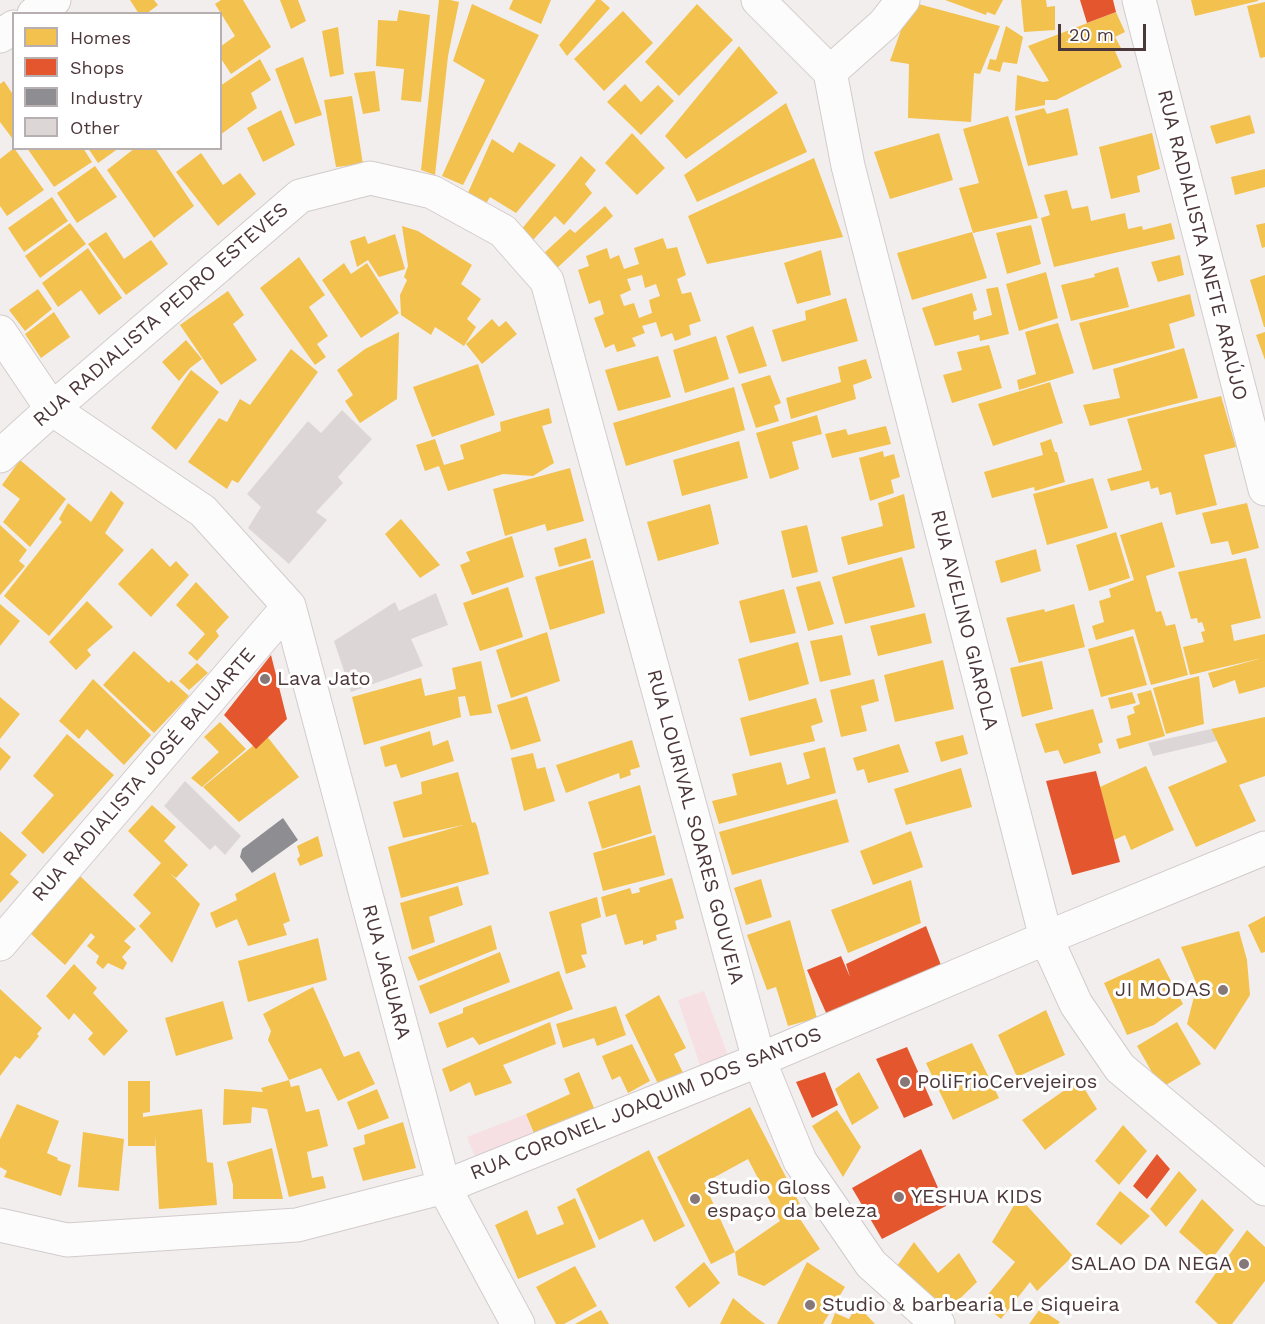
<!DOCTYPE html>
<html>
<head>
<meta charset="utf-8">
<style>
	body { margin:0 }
	#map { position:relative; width:1265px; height:1324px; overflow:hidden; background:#f3eeee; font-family:"Work Sans",sans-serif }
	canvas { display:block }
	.legend { position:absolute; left:12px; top:12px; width:210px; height:138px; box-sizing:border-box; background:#fff; border:2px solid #b7afb0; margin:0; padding:8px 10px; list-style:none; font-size:18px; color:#4c373a }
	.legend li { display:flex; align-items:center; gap:12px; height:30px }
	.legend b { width:30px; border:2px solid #b7afb0 }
	.scale { position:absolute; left:1058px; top:24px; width:88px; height:27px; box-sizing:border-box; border:3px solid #4c373a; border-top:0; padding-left:8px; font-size:18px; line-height:21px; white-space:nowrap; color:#4c373a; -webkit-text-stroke:4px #fff; paint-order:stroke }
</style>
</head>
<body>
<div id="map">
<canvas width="1265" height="1324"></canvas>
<ul class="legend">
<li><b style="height:16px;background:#f2c14e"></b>Homes</li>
<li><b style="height:16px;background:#e4572e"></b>Shops</li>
<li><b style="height:16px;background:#8d8d92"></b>Industry</li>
<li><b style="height:16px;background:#ddd6d6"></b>Other</li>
</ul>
<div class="scale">20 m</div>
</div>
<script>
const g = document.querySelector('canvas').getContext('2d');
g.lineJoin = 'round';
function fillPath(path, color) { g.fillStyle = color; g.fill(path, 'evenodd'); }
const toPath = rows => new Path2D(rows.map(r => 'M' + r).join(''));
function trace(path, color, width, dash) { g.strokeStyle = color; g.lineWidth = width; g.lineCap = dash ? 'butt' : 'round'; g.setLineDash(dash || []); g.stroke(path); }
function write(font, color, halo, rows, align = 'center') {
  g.font = font + ' "Work Sans",sans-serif'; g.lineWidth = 6; g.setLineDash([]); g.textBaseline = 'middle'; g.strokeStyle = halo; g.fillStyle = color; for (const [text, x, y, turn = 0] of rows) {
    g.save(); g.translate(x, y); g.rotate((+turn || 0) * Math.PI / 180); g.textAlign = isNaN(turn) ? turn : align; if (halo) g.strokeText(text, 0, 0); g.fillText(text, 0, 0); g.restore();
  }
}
const commercial = toPath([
	[704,991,729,1058,701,1068,678,1000],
	[526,1114,539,1148,481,1172,467,1137]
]);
const homes = toPath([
	[130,0,154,0,158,5,146,14,139,14],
	[221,0,243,0,271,47,231,74,220,57,220,47,235,36,215,4],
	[280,0,298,0,306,21,291,29],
	[439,0,450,0,459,2,448,56,435,175,421,170],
	[513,0,551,0,541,24,509,9],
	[596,0,601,0,610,8,567,56,559,45],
	[945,0,1003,0,995,15,987,12,986,15],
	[1021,0,1046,0,1047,7,1055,6,1055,30,1024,32],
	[1191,0,1258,0,1258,1,1195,16],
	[911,2,1000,26,980,74,974,73,971,122,908,118,909,64,890,61],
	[1265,2,1265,57,1260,58,1247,6],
	[472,4,539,35,463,185,442,176,485,80,453,61],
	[697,4,733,40,679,96,645,62],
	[399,10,430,15,421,102,401,100,404,69,376,66,378,20,397,21],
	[623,11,653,43,604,91,574,59],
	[1116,12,1125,32,1115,37,1121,48,1115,51,1122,67,1056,100,1045,100,1045,105,1015,111,1017,75,1043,82,1049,81,1028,46],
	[1006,26,1023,37,1017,64,1003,62,1000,72,987,69,990,59,996,60],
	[338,27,344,74,330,77,322,31],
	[739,46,778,93,686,159,665,136],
	[303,57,322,115,295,124,275,69],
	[260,59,271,80,251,93,257,108,220,135,220,86],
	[375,71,380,111,363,114,354,73],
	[4,81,14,96,14,137,12,138,0,122,0,84],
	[625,84,641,102,658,85,674,101,641,135,607,102],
	[352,96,363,164,336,167,324,100],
	[786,103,807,152,697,202,684,175],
	[1044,108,1047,114,1068,108,1078,155,1028,166,1015,116],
	[281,110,295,145,263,162,247,128],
	[1250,115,1255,133,1216,144,1210,126],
	[1008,116,1038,218,973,233,959,188,979,183,963,129],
	[632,133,665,168,637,195,605,163],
	[939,133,953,180,890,199,874,152],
	[1152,133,1160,169,1137,176,1140,192,1111,199,1099,147],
	[492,139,513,153,519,142,556,165,516,213,490,197,484,207,467,195],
	[14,148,44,190,7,216,0,206,0,159],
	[27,148,83,148,92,162,54,187],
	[88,148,119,148,98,163],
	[135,148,155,148,194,206,154,238,107,170],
	[201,153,223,185,240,173,256,194,218,226,176,172],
	[581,156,596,170,585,184,592,193,564,225,555,216,533,240,521,230],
	[814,158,843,237,707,264,688,216],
	[95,166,117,197,77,223,57,193],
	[1265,169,1265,187,1235,195,1231,177],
	[1067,190,1072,209,1088,206,1091,221,1125,213,1128,229,1142,226,1143,230,1171,223,1175,239,1054,267,1041,218,1050,215,1044,195],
	[52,197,68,221,24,252,8,228],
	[605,206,613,216,555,270,542,255,570,229,575,233],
	[70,223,86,244,40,278,25,256],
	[1265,223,1265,247,1262,248,1256,225],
	[1031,225,1041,264,1007,274,996,233],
	[402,226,418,231,472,265,461,284,481,299,467,319,476,327,464,346,435,327,431,335,401,315,400,295,407,280,404,277,408,266],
	[106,232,124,259,151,240,168,264,126,295,88,244],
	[972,232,987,278,912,300,897,253],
	[395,234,405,269,379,277,368,260,357,267,350,241,365,236,368,244],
	[663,238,667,249,677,247,686,275,677,279,682,294,691,292,701,321,689,325,691,335,675,341,672,333,661,337,656,322,642,326,645,333,632,338,636,346,617,352,614,344,605,348,594,318,604,314,600,300,589,304,578,270,589,266,586,256,607,248,610,259,619,255,624,269,639,264,634,248],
	[642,275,645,288,656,284,660,296,649,300,652,313,639,318,634,303,624,306,620,295,631,290,627,279],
	[88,248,122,298,99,315,81,290,58,307,42,283],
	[821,250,831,295,797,304,784,263],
	[1180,255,1184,275,1158,282,1151,262],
	[299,257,325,295,309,307,328,336,317,344,326,357,315,365,260,288],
	[344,263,351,274,367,263,399,313,361,338,322,280],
	[1118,267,1129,307,1071,321,1061,285,1095,277,1094,274],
	[1046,272,1058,318,1019,331,1006,284],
	[1265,275,1265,327,1264,327,1250,280],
	[998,287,1009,334,980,341,979,335,935,346,922,308,972,293,977,310,973,312,974,320,992,315,986,289],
	[38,289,52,309,25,331,9,310],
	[228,291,244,315,233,324,257,360,221,385,180,325],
	[1190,294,1195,316,1169,324,1175,348,1093,370,1079,323],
	[846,298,858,341,782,362,772,330,806,320,805,311],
	[54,312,70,337,41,358,25,334],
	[492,319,499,327,506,321,517,334,482,364,466,344],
	[1058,323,1074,373,1019,390,1017,380,1036,374,1025,332],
	[753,326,767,366,739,374,726,336],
	[399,332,397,399,360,423,345,401,353,395,337,370,365,349],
	[1265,332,1265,360,1256,335],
	[716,336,729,379,685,393,673,350],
	[186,340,202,359,190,368,179,381,162,362],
	[989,345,1002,388,952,403,943,375,962,370,957,352],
	[1184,348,1198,398,1090,426,1083,405,1120,398,1113,369],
	[291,349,318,372,238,483,232,480,227,489,188,462,219,418,227,422,240,399,250,405],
	[658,356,671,397,618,411,605,370],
	[866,359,872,378,853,385,856,399,791,419,786,398,841,382,838,367],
	[478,364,495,415,432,437,413,387],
	[191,370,219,392,176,450,151,428],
	[770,375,781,403,774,406,779,421,756,428,741,384],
	[1050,382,1063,423,993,446,978,404],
	[734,387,745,430,626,466,613,423],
	[1221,396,1236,447,1204,455,1217,505,1176,515,1171,492,1160,495,1158,487,1151,489,1149,481,1111,491,1107,479,1142,470,1127,419],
	[549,408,552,423,542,426,554,463,533,476,503,474,448,491,439,466,425,471,416,445,435,439,444,465,464,459,460,445,501,431,500,422],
	[817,415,822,434,792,442,799,469,770,479,756,433],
	[886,426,891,444,832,458,825,434,846,429,848,435],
	[1051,439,1055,452,1057,452,1065,482,1035,491,1034,487,992,498,984,472,1043,455,1040,443],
	[739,441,748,478,682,496,673,460],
	[883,451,884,457,894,454,900,477,891,480,894,493,870,501,859,458],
	[20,460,66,499,30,547,3,522,20,499,2,485],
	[570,468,584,521,547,531,545,524,505,536,493,489],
	[1093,478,1108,528,1047,545,1033,494],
	[111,491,124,503,105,533,124,550,49,636,4,596,62,522,59,519,68,503,91,522],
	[904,494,915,548,848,565,841,537,883,526,878,503],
	[1247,503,1259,548,1232,555,1228,541,1211,544,1202,513],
	[710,504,719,544,658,561,647,522],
	[401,519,440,565,420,578,385,534],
	[1162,522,1175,567,1146,576,1156,612,1161,611,1166,626,1175,624,1188,675,1151,685,1134,629,1096,640,1092,626,1104,622,1099,601,1111,597,1109,589,1134,580,1120,535],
	[0,525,27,550,19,561,25,566,0,595],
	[807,525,818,572,792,578,781,531],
	[1116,532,1130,578,1089,591,1076,545],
	[512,536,524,577,472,595,460,565,470,561,466,552],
	[586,538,591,558,559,567,554,548],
	[152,548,170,567,176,561,189,575,151,617,118,584],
	[1036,549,1041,571,1001,583,995,561],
	[902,557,915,607,845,624,832,577],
	[1246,558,1261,618,1231,625,1234,641,1265,634,1265,687,1239,694,1235,680,1213,688,1208,673,1262,658,1190,675,1183,647,1204,642,1201,632,1205,631,1202,622,1198,623,1197,618,1191,619,1178,572],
	[593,560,605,613,550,630,535,577],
	[820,581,834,624,808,631,796,587],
	[196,582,229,617,216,631,219,636,197,661,188,653,205,634,176,605],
	[508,587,523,637,480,651,463,603],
	[784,589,796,633,750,643,739,601],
	[87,601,113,627,87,650,91,655,76,670,49,642],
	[0,604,20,621,0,646],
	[1074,604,1085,647,1019,663,1006,618,1044,609,1045,612],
	[925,613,932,643,878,656,870,626],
	[547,632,560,681,511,698,496,650],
	[842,635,851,675,820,682,810,641],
	[1133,636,1147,685,1101,697,1088,649],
	[798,642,809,684,749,701,738,659],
	[134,651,169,683,171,680,189,696,154,733,103,685],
	[943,660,954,709,895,722,884,675],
	[481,661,492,713,470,716,465,696,458,697,461,717,364,745,352,697,421,678,425,696,456,689,452,668],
	[1042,661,1053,709,1022,717,1010,668],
	[197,663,208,673,189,690,179,681],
	[1199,676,1204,724,1166,734,1153,688],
	[93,679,151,735,124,765,87,729,79,739,59,721],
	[874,679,879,701,861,706,867,731,841,737,830,690],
	[1151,690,1165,736,1119,749,1116,739,1131,735,1127,716,1135,713,1133,707,1140,704,1137,694],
	[1132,692,1136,703,1111,709,1108,698],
	[527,696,541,741,511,750,497,705],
	[0,697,20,714,0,739],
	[816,698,823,722,811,726,815,741,750,756,740,718],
	[1093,709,1103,742,1098,744,1101,753,1064,764,1058,750,1045,753,1035,724],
	[1265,717,1265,776,1239,785,1256,821,1196,847,1168,787,1227,762,1211,729],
	[220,722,246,749,202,787,191,778,219,752,204,737],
	[430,731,433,746,448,740,454,761,401,778,396,764,385,767,380,747],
	[67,734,114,775,43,854,21,833,54,795,33,776],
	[266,735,299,777,239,822,203,787],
	[963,735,968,754,941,762,935,742],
	[632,740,640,767,630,770,631,775,620,779,619,773,566,793,556,765],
	[899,744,909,772,868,783,864,769,857,771,853,758],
	[0,747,11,757,0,771],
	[825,747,836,793,719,824,712,801,737,795,732,774,781,762,787,785,810,778,803,753],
	[533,753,537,769,545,767,555,801,524,811,511,758],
	[1146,766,1174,830,1131,850,1125,835,1114,840,1100,787],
	[961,768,972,807,906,825,894,789],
	[458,772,472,823,475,822,477,826,489,874,401,898,388,847,463,825,403,838,393,802,422,794,421,782],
	[640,785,652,833,602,849,588,802],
	[837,799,849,842,732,875,719,832],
	[152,805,176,827,164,841,188,865,176,878,170,873,200,904,172,963,139,926,151,913,133,895,161,863,128,831],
	[0,831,27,855,10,874,19,882,0,903],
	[911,831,923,867,873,885,860,851],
	[655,835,665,875,603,891,593,853],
	[318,836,323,856,300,866,297,859,300,856,297,846],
	[275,872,290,921,283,924,287,935,248,946,237,919,216,928,210,913,237,900,235,894],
	[80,876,136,929,124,941,131,947,122,957,127,963,123,970,108,963,103,969,96,963,99,956,87,946,95,937,91,933,65,965,30,933],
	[672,878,684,918,675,921,677,929,656,935,657,940,643,945,643,940,625,945,616,914,606,917,601,897,630,888,632,894,640,892,639,888],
	[761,879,772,917,746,925,734,888],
	[911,880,921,923,848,953,831,910],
	[458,886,463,905,429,917,435,942,412,950,400,903],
	[597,897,601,917,581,924,587,954,581,955,586,967,566,974,549,912],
	[1265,916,1265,952,1261,953,1248,925],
	[790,920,817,1018,788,1026,776,987,767,990,747,935],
	[491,925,497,949,418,981,408,957],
	[1239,931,1247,960,1250,995,1215,1050,1187,1024,1197,985,1181,947],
	[318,938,327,980,248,1002,238,961],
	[500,952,510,982,430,1014,419,986],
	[1159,958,1183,1004,1154,1025,1127,1035,1104,983],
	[74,964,97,988,93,993,128,1031,104,1056,88,1039,93,1033,74,1013,69,1020,46,996],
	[559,971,573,1009,479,1045,473,1037,447,1048,438,1023,463,1013,463,1008],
	[313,987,344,1057,359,1051,375,1084,338,1101,321,1068,289,1080,268,1040,271,1031,263,1014],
	[0,989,42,1028,37,1034,39,1036,28,1050,28,1049,20,1059,15,1056,0,1076],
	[659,995,686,1048,674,1054,685,1077,660,1088,625,1015],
	[223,1001,233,1039,176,1056,165,1018],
	[616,1006,626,1035,597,1046,594,1038,563,1048,556,1024],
	[1046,1010,1065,1055,1017,1077,998,1035],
	[550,1022,556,1044,503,1065,512,1083,475,1096,470,1082,450,1092,442,1069],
	[1177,1022,1201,1064,1161,1088,1137,1046],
	[972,1043,999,1098,953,1120,926,1063],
	[632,1044,650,1081,628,1093,620,1076,612,1080,602,1056],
	[579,1072,599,1120,538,1143,526,1114,570,1094,564,1079],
	[859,1072,879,1108,852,1125,835,1089],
	[289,1080,291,1087,299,1085,306,1112,319,1109,328,1146,307,1152,312,1178,323,1176,326,1188,289,1197,267,1109,252,1107,251,1123,223,1125,224,1089,263,1092,261,1088],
	[1079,1080,1097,1109,1045,1150,1022,1120],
	[128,1081,150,1081,150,1112,143,1113,143,1117,202,1109,207,1162,213,1163,217,1205,159,1209,155,1135,155,1146,128,1146],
	[377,1089,389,1118,358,1130,347,1102],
	[17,1104,59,1121,47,1153,58,1158,57,1160,71,1165,61,1196,4,1177,7,1171,0,1167,0,1139],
	[750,1107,806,1216,800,1219,820,1249,764,1286,738,1275,735,1252,780,1221,748,1159,704,1183,735,1252,711,1264,657,1157],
	[837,1110,861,1147,843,1177,812,1126],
	[403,1122,416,1168,363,1181,353,1148,365,1144,364,1135],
	[1123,1125,1147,1151,1119,1185,1095,1161],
	[83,1132,124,1139,119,1191,78,1187],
	[272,1148,283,1199,233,1199,233,1185,227,1162],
	[649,1150,685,1226,654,1242,643,1219,599,1240,576,1189],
	[1179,1171,1197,1190,1166,1227,1150,1209],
	[1120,1191,1150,1216,1121,1245,1096,1224],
	[1019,1197,1073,1256,1037,1291,1030,1282,1001,1319,981,1303,1015,1262,992,1242],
	[575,1198,596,1247,518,1279,495,1225,527,1210,537,1235,564,1224,557,1207],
	[1202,1199,1234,1230,1211,1260,1179,1232],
	[1247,1230,1265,1247,1265,1281,1232,1324,1218,1324,1195,1302],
	[914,1242,938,1273,959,1253,977,1282,943,1315,892,1273],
	[704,1262,720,1283,689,1308,675,1287],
	[807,1262,845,1287,823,1324,777,1324],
	[575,1266,597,1306,564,1324,556,1324,536,1287],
	[733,1298,753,1315,765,1324,720,1324],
	[857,1305,875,1324,831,1324,835,1313,849,1319],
	[1040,1309,1060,1322,1058,1324,1029,1324],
	[601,1310,609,1324,575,1324]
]);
const shops = toPath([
	[1080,0,1113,0,1116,12,1087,23],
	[271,655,287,719,256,749,224,715],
	[1096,771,1120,862,1072,875,1046,781],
	[926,926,944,973,831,1024,807,970,841,956,850,977,846,964],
	[907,1047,933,1105,904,1118,876,1059],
	[825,1072,838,1105,812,1118,796,1082],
	[921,1149,946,1206,882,1239,852,1188],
	[1157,1154,1170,1169,1147,1199,1133,1186]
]);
const industry = toPath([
	[283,818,298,840,252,873,240,857,242,849]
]);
const building = toPath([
	[342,410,372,439,338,477,343,483,316,512,327,520,289,564,248,528,261,507,247,494,308,421,321,433],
	[436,593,448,625,411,639,423,666,351,692,334,641,395,602,399,611],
	[1211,729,1217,741,1153,756,1148,743],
	[185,781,241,836,225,855,215,845,210,850,164,806]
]);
const minor = toPath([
	[758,0,830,72,848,166,1046,938,1076,1004,1120,1068,1265,1189],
	[1139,0,1265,489],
	[34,14,54,0],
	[0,36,14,27],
	[830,72,884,24,903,0],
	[0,332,52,409,203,511,289,606,444,1187,518,1324],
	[0,456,52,409,300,196,370,178,432,192,503,231,547,281,759,1060,800,1161,871,1264,938,1324],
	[0,944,289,606],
	[0,1225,67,1240,297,1225,444,1187,759,1060,1046,938,1265,848]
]);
const markers = [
	[265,679,6,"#867779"],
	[1223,990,6,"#867779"],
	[905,1082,6,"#867779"],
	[899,1197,6,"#867779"],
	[695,1199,6,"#867779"],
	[1244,1264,6,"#867779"],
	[810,1305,6,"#867779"]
];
const streetNames = [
	["RUA RADIALISTA ANETE ARAÚJO",1202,245,76],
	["RUA RADIALISTA PEDRO ESTEVES",161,315,-41],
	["RUA AVELINO GIAROLA",964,620,76],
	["RUA RADIALISTA JOSÉ BALUARTE",144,775,-49],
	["RUA LOURIVAL SOARES GOUVEIA",695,827,75],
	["RUA JAGUARA",386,972,75],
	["RUA CORONEL JOAQUIM DOS SANTOS",646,1104,-22]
];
const poiNames = [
	["Lava Jato",277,679],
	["JI MODAS",1211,990,"right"],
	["PoliFrioCervejeiros",917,1082],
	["Studio Gloss",707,1188],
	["espaço da beleza",707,1211],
	["YESHUA KIDS",911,1197],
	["SALAO DA NEGA",1232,1264,"right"],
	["Studio & barbearia Le Siqueira",822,1305]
];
fillPath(commercial, '#f6e0e3');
fillPath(homes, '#f2c14e');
fillPath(shops, '#e4572e');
fillPath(industry, '#8d8d92');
fillPath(building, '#ddd6d6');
trace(minor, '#d2cbcb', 35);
trace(minor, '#fdfcfc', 33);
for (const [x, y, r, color] of markers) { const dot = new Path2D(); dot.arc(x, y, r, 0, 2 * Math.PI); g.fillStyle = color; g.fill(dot); trace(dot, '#fff', 2); }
write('20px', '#4c373a', '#fff', streetNames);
write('20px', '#4c373a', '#fff', poiNames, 'left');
</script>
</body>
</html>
